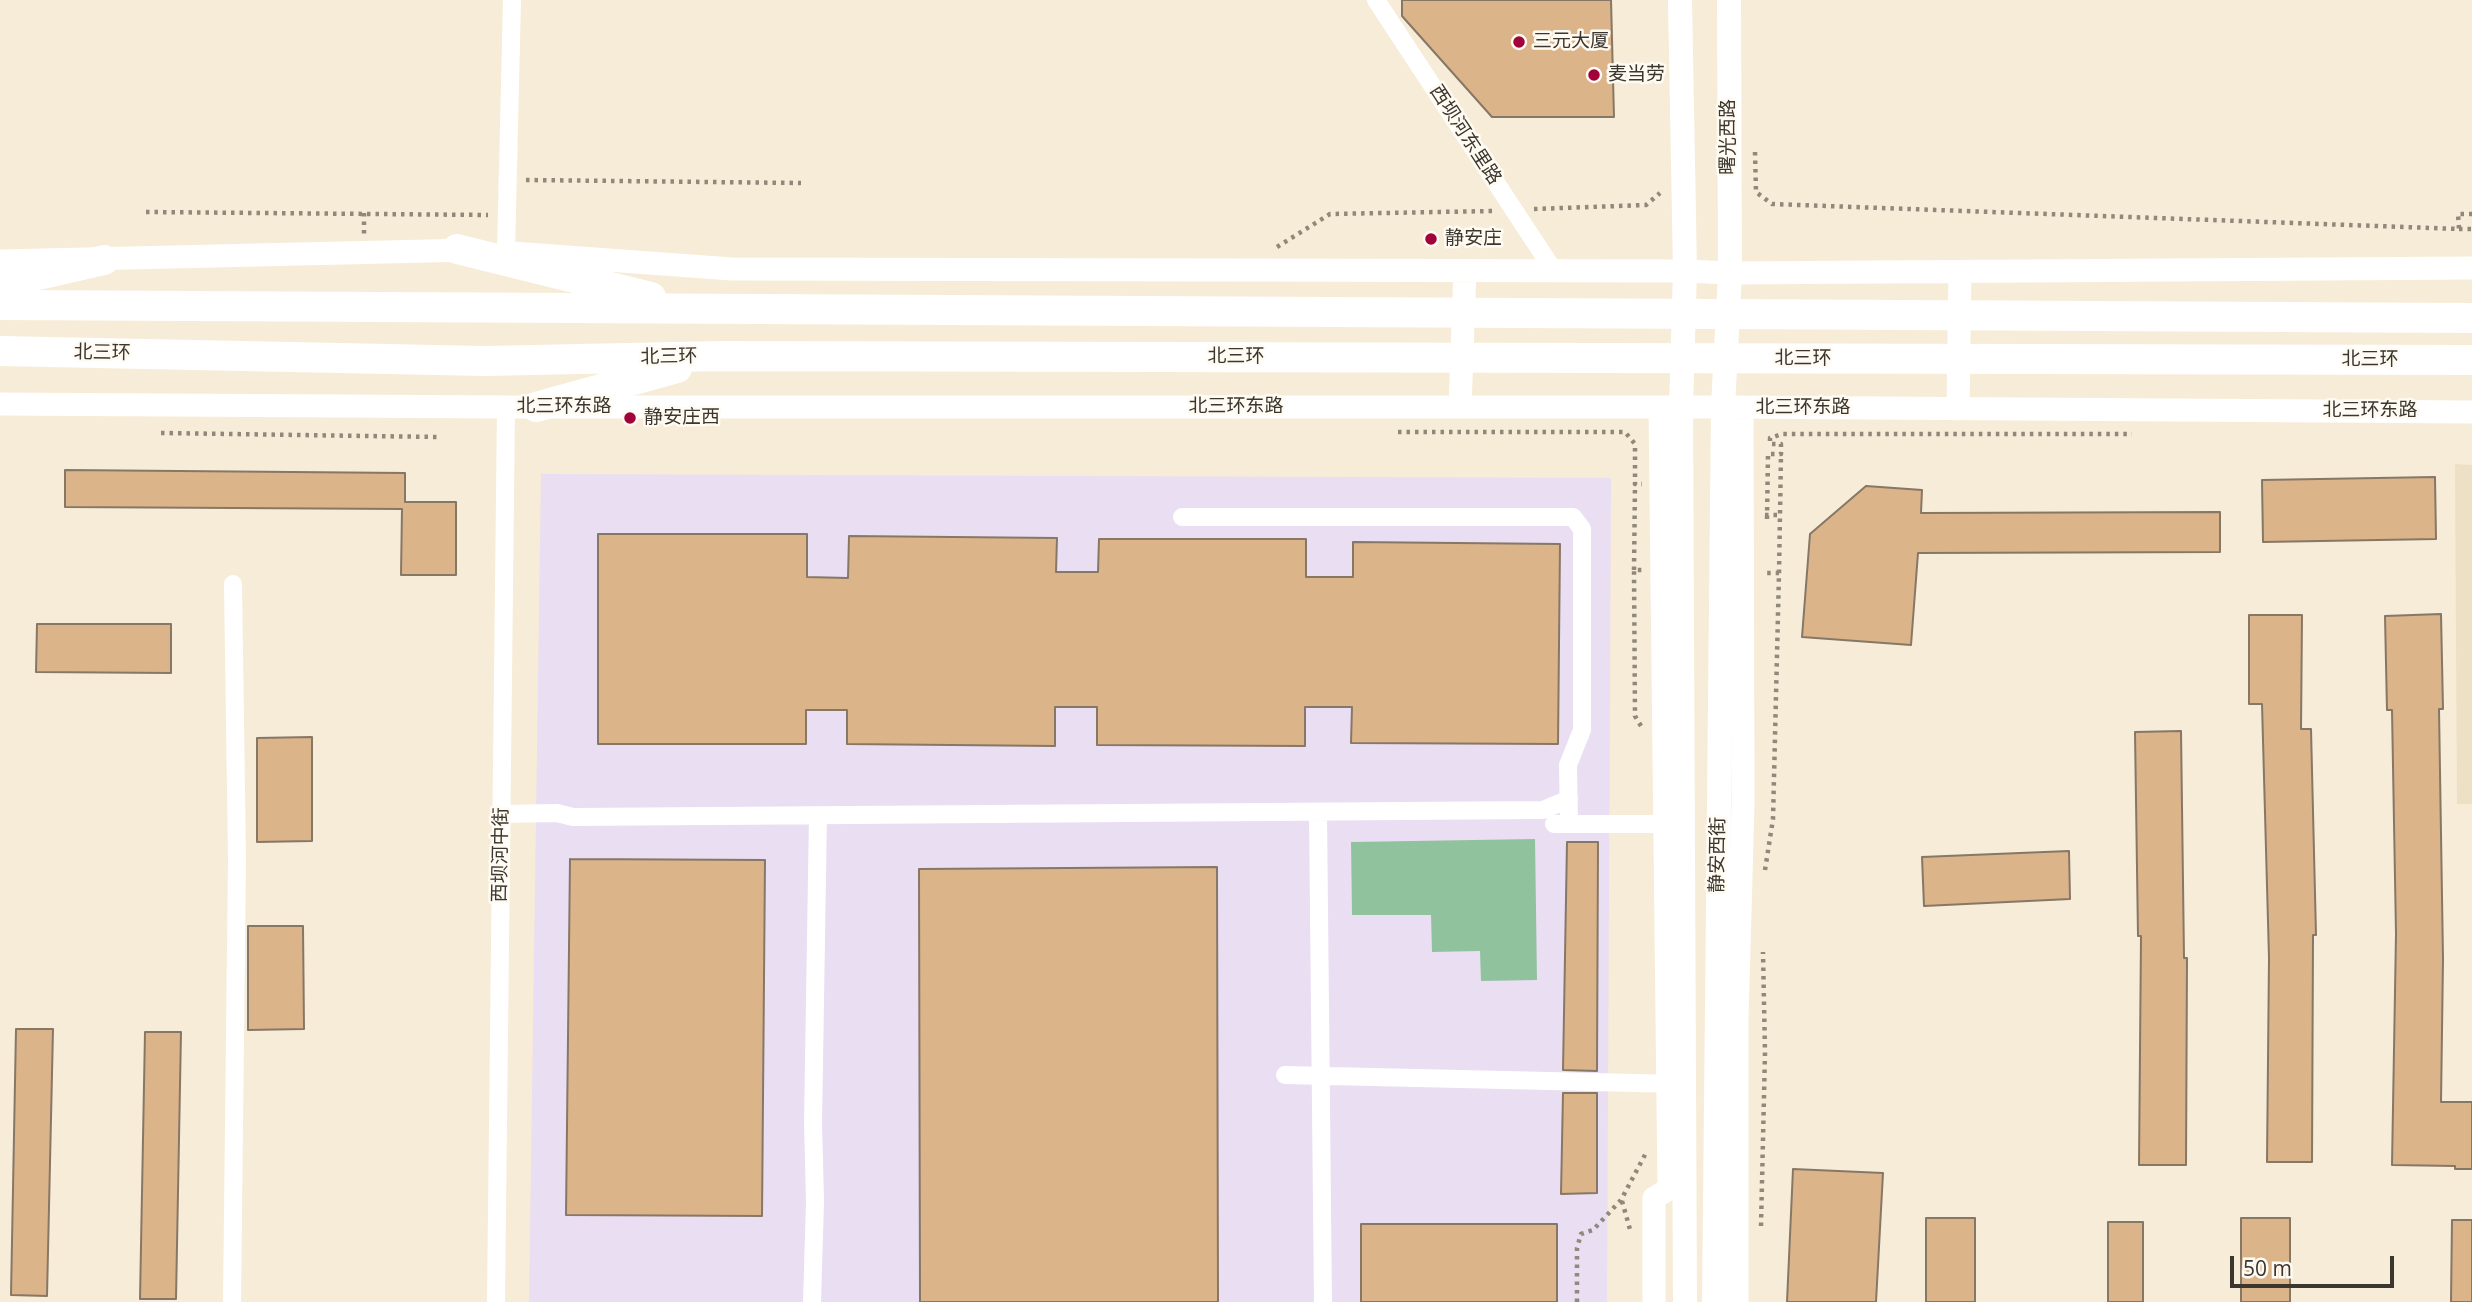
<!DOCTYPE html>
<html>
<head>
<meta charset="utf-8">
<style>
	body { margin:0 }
	#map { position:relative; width:2472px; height:1302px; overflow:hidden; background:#f7ecd7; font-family:"Open Sans",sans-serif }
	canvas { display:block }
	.scale { position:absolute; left:2230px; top:1256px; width:164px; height:32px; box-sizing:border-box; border:4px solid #3b372f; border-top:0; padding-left:9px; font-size:21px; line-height:24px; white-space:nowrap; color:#3b372f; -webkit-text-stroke:5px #fffaf2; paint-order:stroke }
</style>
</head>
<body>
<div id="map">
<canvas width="2472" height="1302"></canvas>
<div class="scale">50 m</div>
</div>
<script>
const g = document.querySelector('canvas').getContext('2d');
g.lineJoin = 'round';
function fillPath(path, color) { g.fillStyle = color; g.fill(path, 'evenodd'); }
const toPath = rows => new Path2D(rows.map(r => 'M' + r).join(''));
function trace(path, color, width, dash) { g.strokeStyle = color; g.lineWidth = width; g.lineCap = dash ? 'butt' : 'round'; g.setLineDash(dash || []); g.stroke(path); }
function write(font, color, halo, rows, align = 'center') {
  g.font = font + ' "Open Sans","Noto Sans SC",sans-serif'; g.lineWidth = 5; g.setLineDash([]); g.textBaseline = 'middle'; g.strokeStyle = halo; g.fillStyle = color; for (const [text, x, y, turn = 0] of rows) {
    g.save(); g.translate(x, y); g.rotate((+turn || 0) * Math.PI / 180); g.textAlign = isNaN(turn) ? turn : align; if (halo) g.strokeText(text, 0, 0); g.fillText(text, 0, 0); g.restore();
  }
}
const commercial = toPath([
	[541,474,1611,478,1607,1302,529,1302]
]);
const built = toPath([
	[2455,464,2472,465,2472,804,2457,804]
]);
const forest = toPath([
	[1535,839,1537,980,1481,981,1480,951,1432,952,1431,915,1352,915,1351,842]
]);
const building = toPath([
	[1402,0,1611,0,1614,117,1492,117,1402,16,1402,0],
	[65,470,405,473,405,502,456,502,456,575,401,575,402,509,65,507,65,470],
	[2435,477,2436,539,2263,542,2262,480,2435,477],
	[1866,486,1922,490,1921,513,2220,512,2220,552,1918,553,1911,645,1802,637,1810,534,1866,486],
	[598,534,807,534,807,577,848,578,849,536,1057,538,1056,572,1098,572,1099,539,1306,539,1306,577,1353,577,1353,542,1560,544,1558,744,1351,743,1352,707,1305,707,1305,746,1097,745,1097,707,1055,707,1055,746,847,744,847,710,806,710,806,744,598,744,598,534],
	[2441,614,2443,709,2439,709,2443,959,2441,1102,2472,1102,2472,1169,2455,1169,2455,1166,2392,1165,2396,934,2392,710,2387,710,2385,616,2441,614],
	[2249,615,2302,615,2301,729,2311,729,2316,935,2313,935,2312,1162,2267,1162,2269,958,2262,704,2249,704,2249,615],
	[37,624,171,624,171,673,36,672,37,624],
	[2181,731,2184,958,2187,958,2186,1165,2139,1165,2141,936,2138,936,2135,732,2181,731],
	[312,737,312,841,257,842,257,738,312,737],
	[1567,842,1598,842,1597,1071,1563,1070,1567,842],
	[2069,851,2070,899,1924,906,1922,857,2069,851],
	[570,859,765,860,762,1216,566,1215,570,859],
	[1217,867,1218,1302,920,1302,919,869,1217,867],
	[248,926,303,926,304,1029,248,1030,248,926],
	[16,1029,53,1029,47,1296,11,1295,16,1029],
	[145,1032,181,1032,176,1299,140,1299,145,1032],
	[1563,1093,1597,1093,1597,1193,1561,1194,1563,1093],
	[1793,1169,1883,1173,1876,1302,1787,1302,1793,1169],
	[1926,1218,1975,1218,1975,1302,1926,1302,1926,1218],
	[2241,1218,2290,1218,2290,1302,2241,1302,2241,1218],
	[2452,1220,2472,1220,2472,1302,2451,1302,2452,1220],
	[2108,1222,2143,1222,2143,1302,2108,1302,2108,1222],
	[1361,1224,1557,1224,1557,1302,1361,1302,1361,1224]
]);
const path = toPath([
	[1755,152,1756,192,1772,204,2459,229,2458,214,2472,214],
	[526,180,801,183],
	[1534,209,1646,205,1660,193],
	[146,212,488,215],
	[364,213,364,234],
	[2459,229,2472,229],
	[1277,247,1330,214,1493,211],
	[1398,432,1625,432,1635,444,1635,484,1642,484],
	[161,433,437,437],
	[1765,515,1780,515],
	[1767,519,1768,454,1781,454,1781,444,1770,444,1770,438,1782,434,2132,434],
	[1634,570,1635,484],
	[1779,573,1781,455],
	[1641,726,1635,716,1634,570,1643,570],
	[1765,870,1773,819,1779,573,1766,573,1766,570],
	[1622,1201,1631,1233],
	[1761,1226,1765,1053,1763,952],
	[1577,1302,1577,1248,1581,1234,1593,1230,1621,1200,1647,1151]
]);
const minor = toPath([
	[1376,0,1554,271],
	[506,252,512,0],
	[1182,517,1573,517,1582,529,1582,730,1568,765,1569,824],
	[1318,812,1323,1302],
	[502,814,557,813,573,817,1543,810,1569,799],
	[1554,824,1676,824],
	[1285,1075,1680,1084],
	[232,1302,237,859,233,584],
	[496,1302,506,407],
	[812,1302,815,1201,813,1123,818,815]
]);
const tertiary = toPath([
	[512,253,732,269,1685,271,1730,273,2472,268],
	[0,261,471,250],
	[0,404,506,407,1723,407,2472,412],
	[1460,407,1465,271],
	[1958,409,1960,272],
	[1654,1302,1654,1198,1669,1189,1660,407],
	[1737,1302,1737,1020,1743,804,1742,407]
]);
const secondary = toPath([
	[1680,0,1685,271,1681,407,1685,1302],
	[1714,1302,1723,407,1730,273,1729,0]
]);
const trunk = toPath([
	[457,249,651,297],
	[0,284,104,260],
	[0,305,2472,318],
	[0,351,485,361,722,356,2472,360],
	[536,407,677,368]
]);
const markers = [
	[1519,42,7,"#a10239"],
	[1594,75,7,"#a10239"],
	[1431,239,7,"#a10239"],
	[630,418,7,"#a10239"]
];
const poiNames = [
	["三元大厦",1533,42],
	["麦当劳",1608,75],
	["静安庄",1445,239],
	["静安庄西",644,418]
];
const streetNames = [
	["西坝河东里路",1465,135,57],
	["曙光西路",1729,137,-90],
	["北三环",102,353,1],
	["北三环",669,357,-1],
	["北三环",1236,357],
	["北三环",1803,359],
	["北三环",2370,360],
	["北三环东路",564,407],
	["北三环东路",1236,407],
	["北三环东路",1803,408],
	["北三环东路",2370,411],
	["西坝河中街",501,855,-89],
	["静安西街",1718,855,-89]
];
fillPath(commercial, '#eadef3');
fillPath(built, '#ede0c4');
fillPath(forest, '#91c29e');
fillPath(building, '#dcb48a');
trace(building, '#867767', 2);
trace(path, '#90897b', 4.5, [3.5, 5]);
trace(minor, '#fff', 18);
trace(tertiary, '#fff', 23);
trace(secondary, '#fff', 24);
trace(trunk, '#fff', 30);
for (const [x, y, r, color] of markers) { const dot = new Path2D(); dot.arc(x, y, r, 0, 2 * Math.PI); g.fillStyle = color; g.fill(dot); trace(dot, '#fffaf2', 2.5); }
write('19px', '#3b372f', '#fffaf2', poiNames, 'left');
write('19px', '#3b372f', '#fffaf2', streetNames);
</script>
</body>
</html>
